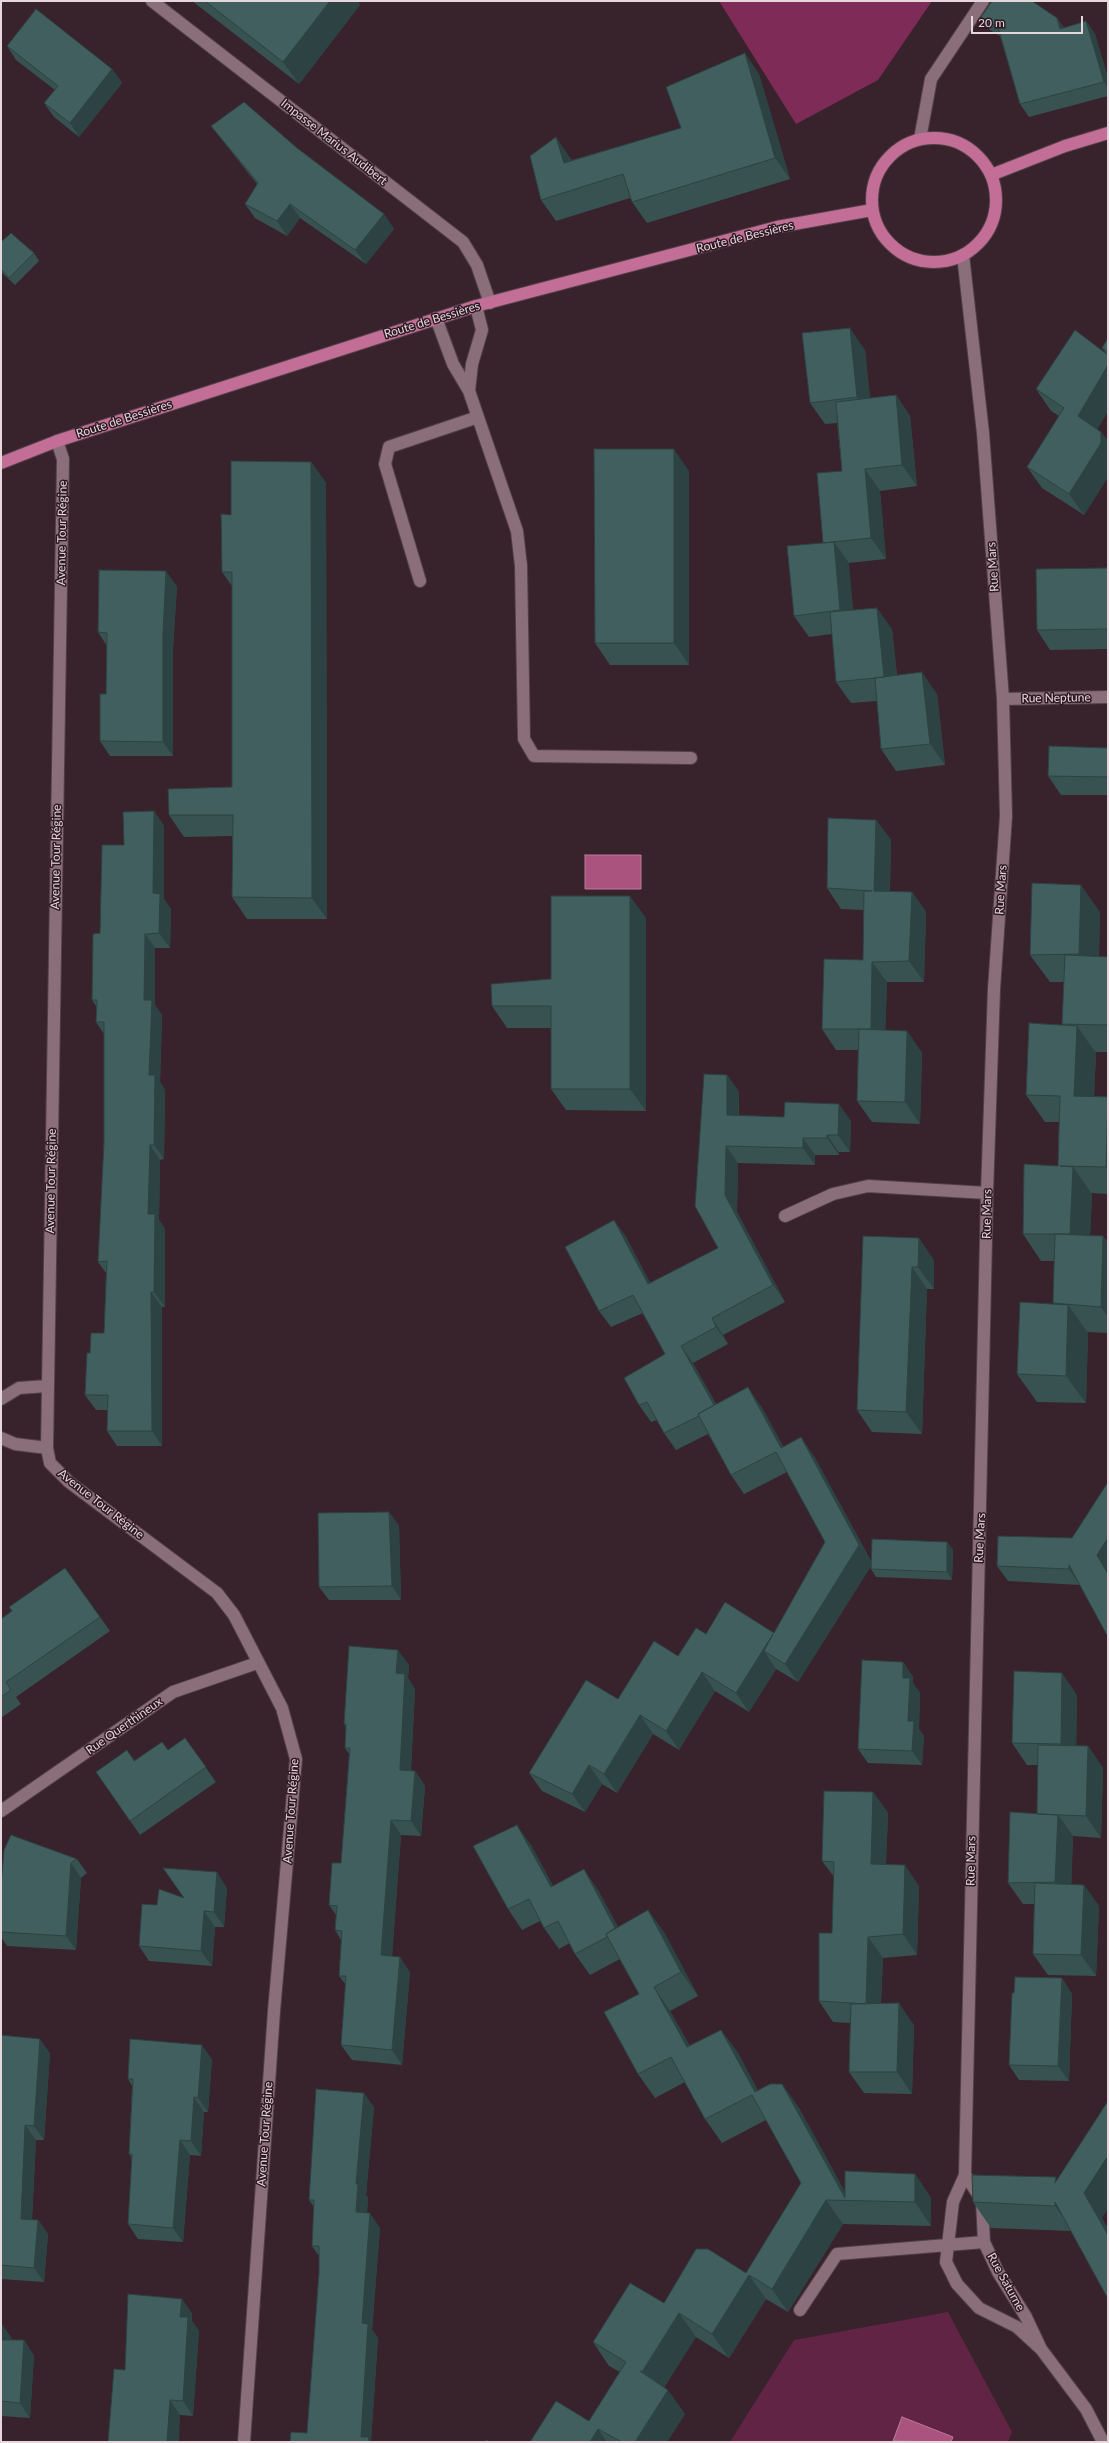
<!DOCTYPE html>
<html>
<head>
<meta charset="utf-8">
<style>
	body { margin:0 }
	#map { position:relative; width:1109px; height:2443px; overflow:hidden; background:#38222c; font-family:Lato,sans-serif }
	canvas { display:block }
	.frame { position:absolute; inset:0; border:2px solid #e6d7dd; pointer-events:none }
	.scale { position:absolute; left:971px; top:16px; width:112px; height:18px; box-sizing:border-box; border:2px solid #e6d7dd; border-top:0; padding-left:5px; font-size:12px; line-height:14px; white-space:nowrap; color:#e6d7dd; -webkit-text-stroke:3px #2d1822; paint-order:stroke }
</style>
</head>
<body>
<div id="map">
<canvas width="1109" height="2443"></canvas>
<div class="frame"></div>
<div class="scale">20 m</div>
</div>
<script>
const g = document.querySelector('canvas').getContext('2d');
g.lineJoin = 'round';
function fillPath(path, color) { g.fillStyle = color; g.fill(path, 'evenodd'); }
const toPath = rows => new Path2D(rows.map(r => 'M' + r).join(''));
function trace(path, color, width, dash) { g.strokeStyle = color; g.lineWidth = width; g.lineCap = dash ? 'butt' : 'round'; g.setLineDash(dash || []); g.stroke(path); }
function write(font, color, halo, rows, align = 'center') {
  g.font = font + ' Lato,sans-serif'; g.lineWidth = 3; g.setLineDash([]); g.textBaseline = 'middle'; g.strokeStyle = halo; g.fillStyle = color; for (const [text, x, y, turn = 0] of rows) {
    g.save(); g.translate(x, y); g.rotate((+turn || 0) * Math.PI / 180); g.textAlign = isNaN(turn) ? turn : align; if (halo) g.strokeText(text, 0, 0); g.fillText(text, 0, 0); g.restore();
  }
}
const green = toPath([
	[948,2312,1012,2432,1008,2442,730,2442,794,2340]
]);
const forest = toPath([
	[719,1,932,1,878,80,796,124]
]);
const water = toPath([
	[585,855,641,855,641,889,585,889,585,855],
	[902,2417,953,2437,951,2442,893,2441,902,2417]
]);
const minor = toPath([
	[152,1,463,242,477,265,490,303],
	[920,139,931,79,983,1],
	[963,255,983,433,1003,699,1006,816,994,989,987,1193,965,2175],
	[436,318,453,364,469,391,472,364,482,330,476,306],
	[469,391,517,531,521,566,524,739,534,756,691,758],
	[57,441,63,459,47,1448,50,1463,69,1482,217,1593,234,1615,282,1708,296,1759,274,2011,244,2442],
	[420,581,385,464,389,447,478,417],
	[1003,699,1108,697],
	[785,1216,833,1194,868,1186,987,1193],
	[1,1399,19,1388,47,1386],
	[1,1438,15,1444,47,1448],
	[1,1811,173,1692,257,1663],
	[800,2310,837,2254,984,2242],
	[1041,2349,1026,2317,998,2272,984,2242,982,2200,965,2175,953,2202,946,2262,957,2284,979,2308,1017,2327,1041,2349,1086,2409,1103,2442]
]);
const major = toPath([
	'872 200a62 62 0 1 1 124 0a62 62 0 1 1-124 0Z',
	[991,175,1065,146,1108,133],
	[1,463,57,441,476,306,777,227,872,210]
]);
const wall = toPath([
	[192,1,358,1,360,5,299,84],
	[981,17,1057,18,1064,28,1086,21,1095,34,1108,78,1108,96,1029,117,1020,104,1000,36,990,30],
	[7,46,112,69,122,83,79,137,54,117,44,103,55,90,16,60],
	[759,74,790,179,647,223,632,202,630,198,556,221,541,200,571,159,572,160,681,128],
	[211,126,297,148,384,214,394,229,366,264,300,218,287,236,255,218,245,204,257,184,222,140],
	[1,242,34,253,39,261,15,285,1,272],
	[1108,338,1108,411,1097,429,1101,432,1108,441,1108,477,1084,515,1042,488,1027,467,1059,416,1051,411,1036,389,1105,352,1102,348],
	[865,350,870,398,896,395,910,416,917,486,880,491,886,559,848,563,853,610,892,629,897,675,937,694,945,765,896,771,881,749,877,701,851,703,836,682,832,634,809,637,794,616,823,543,842,471,837,423,825,424,810,403],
	[311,462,326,483,327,919,247,919,232,897,232,836,184,837,169,815,232,787,232,586,222,572,231,515],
	[689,471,689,665,610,665,595,643],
	[1108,568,1108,649,1050,650,1037,630],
	[177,586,173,649,173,756,110,756,100,741,106,694,107,646,98,632],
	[1108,748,1108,795,1061,795,1048,776],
	[154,811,164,826,164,899,171,909,170,948,155,948,155,1005,162,1015,160,1082,165,1090,164,1159,160,1160,159,1220,165,1229,165,1307,162,1307,162,1446,117,1446,107,1431,107,1410,96,1410,85,1395,90,1353,104,1333,106,1273,98,1262,104,1142,104,1034,96,1022,96,1006,92,1000,100,933],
	[876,820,891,840,890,891,912,892,926,912,924,982,887,982,885,1030,907,1031,922,1053,920,1124,872,1122,857,1101,858,1050,836,1050,822,1029,863,960,864,910,841,909,827,888],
	[1100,912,1099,956,1108,957,1108,1052,1095,1052,1096,1053,1094,1096,1108,1097,1108,1194,1091,1193,1092,1194,1090,1235,1103,1236,1108,1243,1108,1333,1087,1332,1088,1333,1086,1403,1037,1402,1017,1374,1054,1304,1053,1303,1054,1261,1041,1261,1023,1234,1058,1166,1059,1122,1045,1122,1026,1095,1063,1025,1062,1024,1064,982,1050,982,1030,955],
	[646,918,646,1111,566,1110,551,1089,551,1028,507,1028,492,1006,551,979],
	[727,1075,739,1092,739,1115,851,1121,850,1152,839,1152,839,1155,815,1155,815,1165,738,1163,737,1212,785,1302,723,1335,728,1344,693,1363,716,1404,761,1406,783,1446,814,1456,871,1561,947,1542,953,1550,952,1580,876,1577,871,1569,871,1566,798,1682,776,1669,749,1712,715,1691,679,1750,653,1734,617,1793,602,1784,585,1812,542,1791,529,1773,618,1699,678,1656,706,1634,774,1633,825,1542,787,1472,744,1494,731,1475,708,1434,676,1450,664,1433,657,1420,651,1422,639,1405,665,1354,643,1313,611,1327,599,1311,614,1220,626,1237,650,1283,718,1248],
	[863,1236,934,1260,934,1289,927,1289,922,1434,872,1432,857,1410],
	[389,1512,399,1526,401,1600,329,1600,319,1587],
	[1072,1538,1080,1585,1008,1581,997,1566],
	[65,1568,110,1631,16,1697,21,1704,1,1718,1,1619,12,1611],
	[903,1662,913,1677,913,1683,920,1693,919,1729,924,1736,922,1765,868,1763,858,1749],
	[409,1665,408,1678,415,1689,411,1771,415,1771,425,1786,421,1836,401,1835,392,1956,410,1972,402,2065,352,2060,341,2045,346,1985,339,1976,341,1940,335,1930,336,1915,329,1905,341,1863,349,1754,345,1748,346,1727,344,1724],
	[1077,1695,1076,1746,1088,1746,1103,1768,1101,1838,1073,1836,1071,1884,1084,1885,1099,1906,1096,1976,1048,1975,1033,1954,1034,1904,1023,1904,1008,1883,1037,1814,1038,1765,1027,1765,1012,1743],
	[185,1738,216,1782,140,1835,96,1772,127,1750,135,1761,168,1750],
	[873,1792,888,1813,886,1864,919,1886,917,1955,883,1958,881,2003,914,2025,912,2094,864,2093,849,2072,850,2023,833,2022,819,2001,832,1933,834,1877,822,1861],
	[531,1845,553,1886,598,1890,618,1927,648,1910,665,1934,698,1996,670,2011,690,2046,721,2030,738,2053,758,2091,782,2084,799,2108,845,2192,915,2174,931,2198,931,2226,843,2224,788,2312,766,2299,729,2358,696,2337,664,2387,685,2414,667,2442,530,2442,589,2421,620,2372,609,2366,593,2342,664,2303,746,2273,801,2183,766,2120,722,2143,705,2119,685,2082,655,2098,638,2074,639,1994,620,1959,590,1975,575,1954,570,1943,559,1949,544,1928,540,1921,522,1930,508,1909],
	[77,1859,87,1873,81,1878,76,1950,7,1946,1,1937,1,1886],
	[227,1888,224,1927,215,1927,212,1966,149,1961,139,1946,157,1905],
	[1062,1978,1072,1994,1069,2081,1019,2080,1009,2065,1014,1993],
	[1,2035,50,2053,44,2140,36,2140,32,2220,38,2220,48,2234,44,2282,1,2279],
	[212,2059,208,2112,204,2112,201,2156,190,2155,183,2242,138,2239,128,2224,132,2158,129,2154,132,2086,128,2079],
	[374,2107,366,2195,368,2198,367,2213,380,2228,372,2330,378,2338,371,2441,307,2433,319,2273,319,2256,312,2246,314,2207,309,2200],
	[1058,2180,1102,2218,1108,2229,1108,2298,1071,2231,991,2228,973,2202],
	[192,2313,192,2321,199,2331,193,2416,180,2415,125,2370],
	[1,2323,12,2339,12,2340,24,2340,34,2356,30,2418,1,2416]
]);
const shadedWall = toPath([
	[330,1,358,1,360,5,299,84,283,62],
	[1057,18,1066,31,1060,29],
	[1086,21,1095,34,1108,78,1108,88,1104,82],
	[745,53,759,74,790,179,775,158],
	[112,69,122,83,79,137,70,123],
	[556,137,571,159,579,184,564,163],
	[290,204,300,218,287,236,277,221],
	[384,214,394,229,366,264,355,250],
	[850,328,865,350,872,418,857,397],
	[1108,365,1108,411,1093,437,1078,416],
	[896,395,910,416,917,486,902,465],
	[1101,432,1108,441,1108,477,1084,515,1069,494],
	[674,449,689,471,689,665,674,643],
	[311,462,326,483,327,919,312,898],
	[865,469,880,491,886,559,871,538],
	[834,542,849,563,855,632,840,610],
	[166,571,177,586,173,649,173,756,163,742,163,634],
	[877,608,892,629,899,699,884,677],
	[922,672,937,694,945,765,930,744],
	[154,811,164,826,164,899,171,909,170,948,159,933,153,893],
	[876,820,891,840,889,912,874,891],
	[1081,885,1100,912,1098,982,1079,954],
	[912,892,926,912,924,982,909,961],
	[630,896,646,918,646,1111,630,1089],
	[145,934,155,948,155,1005,162,1015,160,1082,165,1090,164,1159,154,1145,144,1000],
	[872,962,887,982,885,1050,871,1029],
	[1077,1026,1096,1053,1093,1122,1074,1096],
	[907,1031,922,1053,920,1124,905,1102],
	[727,1075,739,1092,738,1132,727,1115],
	[839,1104,851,1121,850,1152,838,1135],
	[1108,1109,1108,1171,1106,1167],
	[827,1135,839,1152,839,1155,827,1138],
	[803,1138,815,1155,815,1165,803,1148],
	[150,1145,160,1160,159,1220,165,1229,165,1307,154,1292,148,1214],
	[726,1146,738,1163,737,1212,785,1302,773,1285,725,1195],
	[1073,1167,1092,1194,1089,1261,1070,1234],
	[614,1220,626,1237,660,1301,648,1284],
	[1103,1236,1108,1243,1108,1317,1101,1307],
	[919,1238,934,1260,934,1289,918,1267],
	[912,1267,927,1289,922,1434,906,1412],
	[151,1292,162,1307,162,1446,152,1431],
	[1068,1305,1088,1333,1086,1403,1066,1376],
	[712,1318,723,1335,728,1344,716,1327],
	[681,1346,693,1363,726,1424,714,1407],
	[748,1387,761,1406,794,1466,781,1448],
	[801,1437,814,1456,872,1564,798,1682,785,1664,859,1545],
	[389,1512,399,1526,401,1600,392,1586],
	[1108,1538,1108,1574,1097,1555],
	[947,1542,953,1550,952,1580,947,1572],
	[1069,1565,1080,1585,1069,1569],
	[773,1634,764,1651,776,1669,749,1712,736,1693],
	[398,1650,409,1665,408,1678,415,1689,410,1785,400,1770,396,1673],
	[903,1662,913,1677,913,1683,920,1693,919,1729,924,1736,922,1765,912,1751,903,1678],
	[702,1672,715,1691,679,1750,666,1731],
	[1062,1673,1077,1695,1076,1765,1061,1744],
	[640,1715,653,1734,617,1793,604,1774],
	[1088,1746,1103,1768,1101,1838,1086,1816],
	[589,1765,602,1784,585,1812,572,1794],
	[415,1771,425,1786,421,1836,411,1821],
	[873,1792,888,1813,885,1885,871,1864],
	[1058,1815,1073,1836,1071,1904,1055,1882],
	[391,1820,401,1835,391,1970,381,1955],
	[517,1825,531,1845,565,1908,551,1887],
	[71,1863,81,1878,76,1950,66,1936],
	[905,1865,919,1886,917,1955,903,1934],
	[584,1869,598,1890,631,1952,617,1931],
	[217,1872,227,1888,224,1927,214,1912],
	[1084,1885,1099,1906,1096,1976,1081,1955],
	[648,1910,665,1934,698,1996,681,1972],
	[204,1911,215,1927,212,1966,201,1951],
	[868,1937,883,1958,880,2024,866,2004],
	[400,1957,410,1972,402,2065,392,2050],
	[1062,1978,1072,1994,1069,2081,1058,2066],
	[654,1987,670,2011,704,2071,687,2047],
	[899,2003,914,2025,912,2094,897,2072],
	[721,2030,738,2053,772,2116,755,2092],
	[40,2039,50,2053,44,2140,34,2126],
	[202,2045,212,2059,208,2112,198,2098],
	[782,2084,799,2108,850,2201,845,2198],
	[364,2093,374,2107,366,2195,368,2198,366,2227,356,2212,356,2184],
	[194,2097,204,2112,201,2156,191,2141],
	[25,2125,36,2140,31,2234,21,2219],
	[180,2140,190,2155,183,2242,173,2228],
	[1108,2156,1108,2209,1102,2218,1108,2229,1108,2235,1084,2193],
	[915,2174,931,2198,931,2226,915,2202],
	[826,2200,843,2224,788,2312,772,2289],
	[1055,2202,1073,2231,1055,2206],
	[370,2213,380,2228,372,2330,378,2338,371,2441,372,2442,365,2442,361,2437,362,2323],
	[38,2220,48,2234,44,2282,34,2268],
	[749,2275,766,2299,729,2358,712,2334],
	[182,2299,192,2313,192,2321,199,2331,193,2416,183,2401,180,2317],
	[679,2313,696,2337,659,2396,642,2372],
	[1,2323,12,2339,12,2355,1,2340],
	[24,2340,34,2356,30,2418,20,2403],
	[668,2390,685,2414,667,2442,635,2442],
	[170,2400,180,2415,179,2442,167,2442],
	[598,2429,607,2442,590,2442]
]);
const building = toPath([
	[205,1,330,1,283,62,205,1],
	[992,1,1032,1,1057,18,1060,29,1086,21,1104,82,1020,104,998,27,981,17,992,1],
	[36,9,112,69,70,123,44,103,58,86,7,46,36,9],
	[745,53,775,158,632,202,623,174,541,200,530,156,556,137,564,163,681,128,666,87,745,53],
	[244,102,297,148,384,214,355,250,290,204,277,221,245,204,258,183,211,126,244,102],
	[11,233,34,253,9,278,1,269,1,242,11,233],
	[850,328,857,397,810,403,802,333,850,328],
	[1075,330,1108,355,1108,365,1078,416,1101,432,1101,443,1069,494,1027,467,1064,408,1036,389,1075,330],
	[1108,338,1108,352,1102,348,1108,338],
	[896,395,902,465,865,469,871,538,823,543,817,473,842,471,836,402,896,395],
	[594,449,674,449,674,643,595,643,594,449],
	[231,461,311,462,312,898,232,897,233,815,169,815,168,789,232,787,232,572,222,572,221,514,231,515,231,461],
	[834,542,840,610,794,616,787,546,834,542],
	[1108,568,1108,629,1037,630,1036,569,1108,568],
	[99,570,166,571,163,634,163,742,100,741,100,694,106,694,107,633,98,632,99,570],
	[877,608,884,677,836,682,830,612,877,608],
	[922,672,930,744,881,749,875,678,922,672],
	[1049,746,1108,748,1108,777,1048,776,1049,746],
	[154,811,153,893,160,894,159,933,145,934,144,1000,152,1000,149,1075,155,1075,154,1145,150,1145,148,1214,155,1214,154,1292,151,1292,152,1431,107,1431,108,1395,85,1395,87,1353,90,1353,91,1333,104,1333,107,1261,98,1262,104,1142,104,1022,96,1022,97,1000,92,1000,93,934,100,933,102,845,124,845,123,812,154,811],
	[828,818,876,820,874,891,912,892,909,961,872,962,871,1029,822,1029,824,959,863,960,864,891,872,891,827,888,828,818],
	[1032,883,1081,885,1079,954,1030,955,1032,883],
	[551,896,630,896,630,1089,551,1089,551,1006,492,1006,491,984,551,979,551,896],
	[1065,955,1108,957,1108,1025,1062,1024,1065,955],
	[1029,1023,1077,1026,1074,1096,1108,1097,1106,1167,1060,1166,1073,1167,1070,1234,1023,1234,1024,1164,1058,1166,1060,1096,1026,1095,1029,1023],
	[859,1029,907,1031,905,1102,857,1101,859,1029],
	[704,1074,727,1075,727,1115,784,1117,785,1102,839,1104,838,1135,827,1135,827,1138,803,1138,803,1148,726,1146,725,1195,773,1285,712,1318,716,1327,681,1346,714,1405,698,1414,699,1416,664,1433,647,1402,639,1405,624,1378,665,1354,633,1295,599,1311,565,1247,614,1220,648,1284,718,1248,695,1206,704,1074],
	[1055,1234,1103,1236,1101,1307,1053,1303,1055,1234],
	[863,1236,919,1238,918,1267,912,1267,906,1412,857,1410,863,1236],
	[1020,1302,1068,1305,1066,1376,1017,1374,1020,1302],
	[748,1387,781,1448,801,1437,859,1545,785,1664,764,1651,773,1634,736,1693,702,1672,666,1731,640,1715,604,1774,589,1765,572,1794,529,1773,586,1680,618,1699,654,1641,678,1656,696,1628,706,1634,725,1602,774,1633,825,1542,776,1452,731,1475,698,1414,748,1387],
	[1108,1482,1108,1538,1097,1555,1108,1574,1108,1637,1069,1565,1069,1569,997,1566,998,1536,1072,1538,1108,1482],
	[389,1512,392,1586,319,1587,318,1513,389,1512],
	[872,1539,947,1542,947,1572,871,1569,872,1539],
	[65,1568,100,1617,6,1682,11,1690,1,1697,1,1619,12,1611,9,1607,65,1568],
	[349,1646,398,1650,396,1673,405,1674,400,1770,415,1771,411,1821,391,1820,381,1955,400,1957,392,2050,341,2045,346,1976,339,1976,342,1931,335,1930,337,1906,329,1905,332,1863,341,1863,350,1748,345,1748,346,1724,344,1724,349,1646],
	[862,1660,903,1662,903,1678,910,1678,908,1721,914,1721,912,1751,858,1749,862,1660],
	[1014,1671,1062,1673,1061,1744,1012,1743,1014,1671],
	[185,1738,206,1767,130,1821,96,1772,127,1750,134,1761,162,1742,168,1750,185,1738],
	[1038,1745,1088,1746,1086,1816,1037,1814,1038,1745],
	[824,1791,873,1792,871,1864,905,1865,903,1934,868,1937,866,2004,819,2001,819,1933,832,1933,834,1862,822,1861,824,1791],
	[1010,1812,1058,1815,1055,1882,1008,1883,1010,1812],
	[517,1825,551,1887,584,1869,615,1928,606,1934,607,1937,575,1954,558,1921,544,1928,529,1899,508,1909,473,1846,517,1825],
	[11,1835,77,1859,71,1863,66,1936,1,1932,1,1886,4,1850,11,1835],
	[163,1868,217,1872,214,1912,204,1911,201,1951,139,1946,142,1904,157,1905,159,1889,184,1898,163,1868],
	[1035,1883,1084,1885,1081,1955,1033,1954,1035,1883],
	[648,1910,681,1972,654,1987,687,2047,721,2030,755,2092,770,2084,782,2084,845,2198,845,2171,915,2174,915,2202,826,2200,772,2289,749,2275,712,2334,679,2313,642,2372,640,2371,668,2390,635,2442,622,2442,598,2429,590,2442,530,2442,556,2401,589,2421,626,2362,593,2342,630,2283,664,2303,696,2249,708,2249,746,2273,801,2183,752,2095,705,2119,671,2057,638,2074,604,2012,639,1994,606,1934,648,1910],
	[1015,1977,1062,1978,1058,2066,1009,2065,1012,1993,1014,1993,1015,1977],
	[899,2003,897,2072,849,2072,851,2004,899,2003],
	[1,2035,40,2039,34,2126,25,2125,21,2219,38,2220,34,2268,1,2265,1,2035],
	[130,2039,202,2045,198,2098,194,2097,191,2141,180,2140,173,2228,128,2224,132,2154,129,2154,133,2079,128,2079,130,2039],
	[316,2089,364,2093,356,2184,358,2184,356,2212,370,2213,362,2323,368,2324,361,2437,369,2437,368,2442,290,2442,291,2432,307,2433,319,2273,319,2246,312,2246,314,2200,309,2200,316,2089],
	[1108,2101,1108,2156,1084,2193,1108,2235,1108,2296,1107,2297,1055,2202,1055,2206,973,2202,972,2175,1056,2177,1055,2183,1108,2101],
	[128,2294,182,2299,180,2317,188,2317,183,2401,170,2400,167,2442,108,2442,114,2369,125,2370,128,2294],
	[1,2340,24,2340,20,2403,1,2401,1,2340],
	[486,2440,490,2442,485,2442,486,2440]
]);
const streetNames = [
	["Impasse Marius Audibert",334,142,38],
	["Route de Bessières",745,237,-14],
	["Route de Bessières",432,320,-17],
	["Route de Bessières",124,419,-18],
	["Avenue Tour Régine",62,533,-89],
	["Rue Mars",993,567,-94],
	["Rue Neptune",1056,698,-1],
	["Avenue Tour Régine",56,857,-89],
	["Rue Mars",1001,890,-86],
	["Avenue Tour Régine",51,1181,-89],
	["Rue Mars",987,1214,-89],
	["Avenue Tour Régine",101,1504,38],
	["Rue Mars",980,1538,-87],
	["Rue Querthineux",124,1726,-35],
	["Avenue Tour Régine",291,1811,-86],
	["Rue Mars",971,1861,-89],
	["Avenue Tour Régine",265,2134,-86],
	["Rue Saturne",1006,2282,61]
];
fillPath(green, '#622444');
fillPath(forest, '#7e2c57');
fillPath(water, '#a9537e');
trace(water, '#bb7b9a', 1);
trace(minor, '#524048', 14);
trace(major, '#524048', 14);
trace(minor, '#8a6f7a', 12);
trace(major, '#c26e97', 12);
fillPath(wall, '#375251');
fillPath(shadedWall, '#2d4242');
fillPath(building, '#405f5e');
trace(building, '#2d4242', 1);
write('12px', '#e6d7dd', '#2d1822', streetNames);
</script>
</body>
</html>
